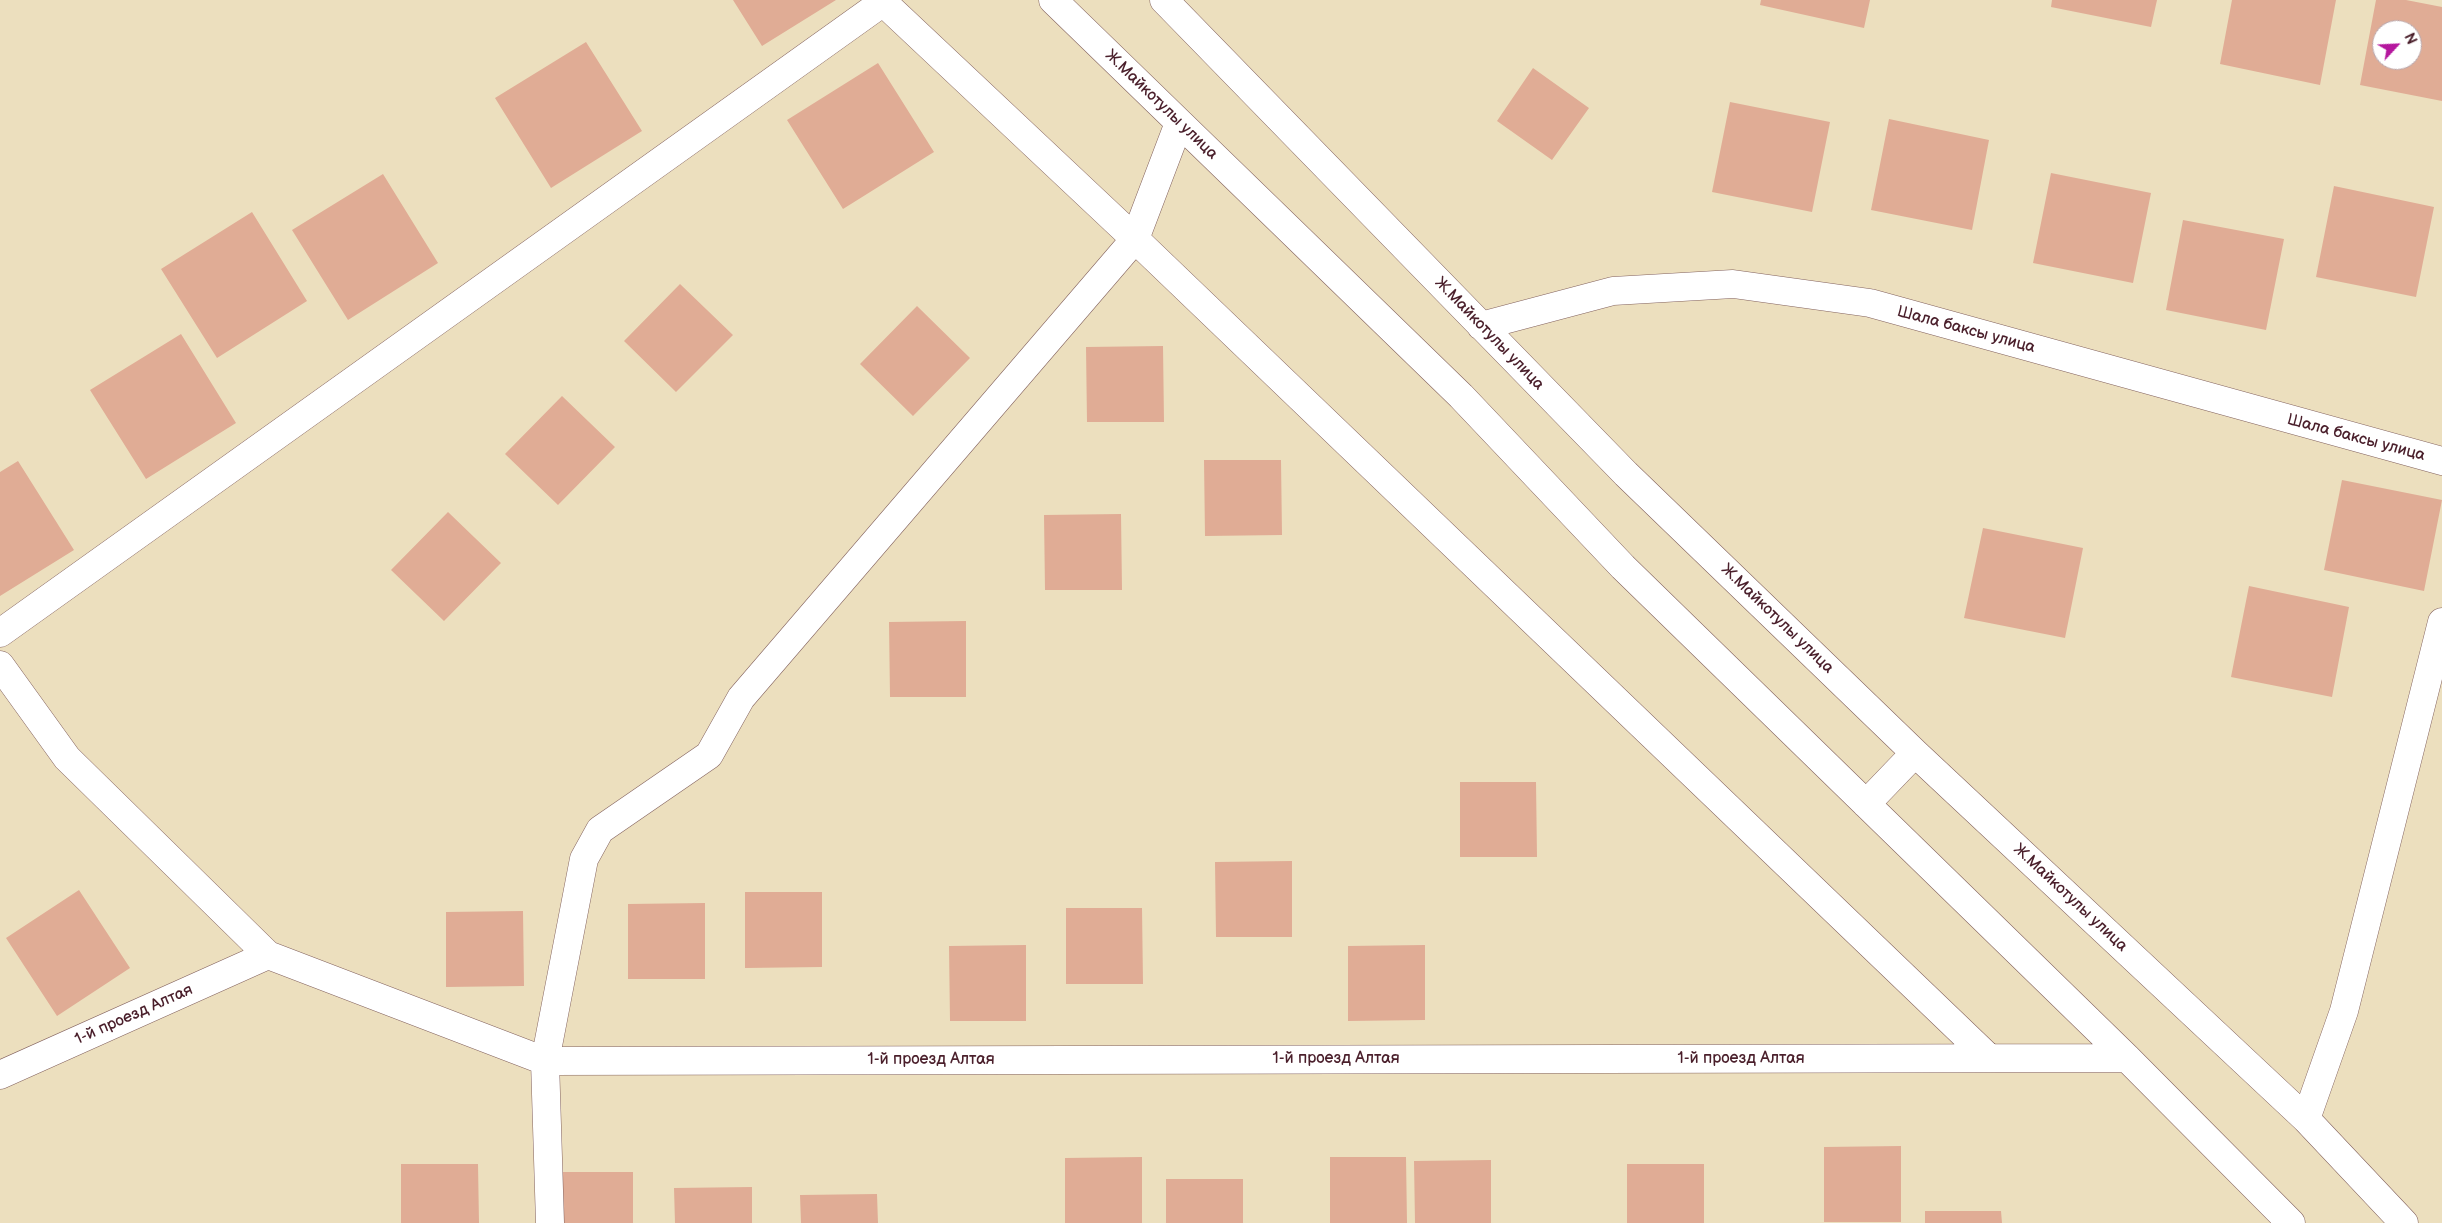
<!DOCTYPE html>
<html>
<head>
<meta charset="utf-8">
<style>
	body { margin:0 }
	#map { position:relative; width:2442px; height:1223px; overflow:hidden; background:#ecdfbe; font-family:"Balsamiq Sans",sans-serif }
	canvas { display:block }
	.north { position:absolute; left:2372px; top:20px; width:50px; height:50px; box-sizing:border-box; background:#fff; border:1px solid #b7a5aa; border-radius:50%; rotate:65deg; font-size:14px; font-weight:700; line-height:20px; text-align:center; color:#4a1f2b }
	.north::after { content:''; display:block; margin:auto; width:18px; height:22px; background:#b5179e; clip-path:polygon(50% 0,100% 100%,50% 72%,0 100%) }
</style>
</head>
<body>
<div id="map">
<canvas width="2442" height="1223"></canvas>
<div class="north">N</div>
</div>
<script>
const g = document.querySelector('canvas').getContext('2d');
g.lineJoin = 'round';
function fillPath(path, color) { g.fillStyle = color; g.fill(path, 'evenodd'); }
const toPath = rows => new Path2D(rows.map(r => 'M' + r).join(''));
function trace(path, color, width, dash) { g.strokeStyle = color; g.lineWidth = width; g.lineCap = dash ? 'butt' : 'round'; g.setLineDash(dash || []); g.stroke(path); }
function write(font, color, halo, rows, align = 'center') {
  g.font = font + ' "Balsamiq Sans",sans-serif'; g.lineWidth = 4; g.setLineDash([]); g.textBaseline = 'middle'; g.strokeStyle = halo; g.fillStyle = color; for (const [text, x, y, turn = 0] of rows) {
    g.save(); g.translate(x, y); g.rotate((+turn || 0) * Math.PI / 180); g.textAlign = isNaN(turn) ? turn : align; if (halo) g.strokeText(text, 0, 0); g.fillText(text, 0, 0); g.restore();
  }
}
const building = toPath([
	[733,0,836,0,762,46],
	[1761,0,1870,0,1864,28,1760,5],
	[2052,0,2157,0,2151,27,2051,7],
	[2232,0,2336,0,2320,85,2220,64],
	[2376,0,2406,0,2442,7,2442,101,2360,85],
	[2382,30,2412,30,2412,60,2382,60],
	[586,42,642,131,551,188,495,98],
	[878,63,934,152,843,209,787,120],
	[1533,68,1589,108,1552,160,1497,121],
	[1730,102,1830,122,1812,212,1712,192],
	[1889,119,1989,140,1972,230,1871,210],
	[2051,173,2151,193,2133,283,2033,263],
	[383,174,438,263,348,320,292,230],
	[2334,186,2434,207,2416,297,2316,277],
	[252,212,307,301,217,358,161,269],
	[2183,220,2284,239,2266,330,2166,310],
	[680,284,733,335,676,392,624,341],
	[917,306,970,358,913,416,860,364],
	[181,334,236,423,146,479,90,390],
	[1163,346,1164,422,1087,422,1086,347],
	[562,396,615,447,558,505,505,454],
	[1204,460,1281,460,1282,535,1205,536],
	[18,461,74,550,0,596,0,472],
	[2342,480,2442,500,2424,591,2324,570],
	[448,512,501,563,444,621,391,570],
	[1121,514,1122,590,1045,590,1044,515],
	[1983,528,2083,548,2065,638,1964,618],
	[2249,586,2349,607,2332,697,2231,677],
	[966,621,966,697,890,697,889,622],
	[1460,782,1536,782,1537,857,1460,857],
	[1292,861,1292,937,1216,937,1215,862],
	[79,890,130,968,57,1016,6,938],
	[745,892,822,892,822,967,745,968],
	[705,903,705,979,628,979,628,904],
	[1066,908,1142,908,1143,984,1066,984],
	[523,911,524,986,446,987,446,912],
	[1026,945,1026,1021,950,1021,949,946],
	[1425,945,1425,1020,1348,1021,1348,946],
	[1901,1146,1901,1222,1824,1222,1824,1147],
	[1142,1157,1142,1223,1065,1223,1065,1158],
	[1330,1157,1406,1157,1407,1223,1330,1223],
	[1491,1160,1491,1223,1415,1223,1414,1161],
	[401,1164,478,1164,479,1223,401,1223],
	[1627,1164,1704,1164,1704,1223,1627,1223],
	[556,1172,633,1172,633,1223,556,1223],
	[1166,1179,1243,1179,1243,1223,1166,1223],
	[752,1187,752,1223,675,1223,674,1188],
	[877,1194,878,1223,801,1223,800,1195],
	[1925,1211,2001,1211,2002,1223,1925,1223]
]);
const minor = toPath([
	[1053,0,1461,396,1623,567,2127,1058,2291,1223],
	[1164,0,1626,474,1915,753,2306,1119,2404,1223],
	[883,2,1135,239,1989,1058],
	[1481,326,1613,291,1733,284,1870,303,2442,461],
	[0,633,886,0],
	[0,665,67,758,268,955,545,1061,2127,1058],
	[1866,804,1915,753],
	[0,1075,268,955],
	[2306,1119,2344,1011,2442,622],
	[550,1223,545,1061,584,859,600,830,709,755,741,698,1135,239,1179,123]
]);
const streetNames = [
	["Ж.Майкотулы улица",1161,105,44],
	["Шала баксы улица",1966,330,15],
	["Ж.Майкотулы улица",1489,334,46],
	["Шала баксы улица",2356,438,15],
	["Ж.Майкотулы улица",1777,619,44],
	["Ж.Майкотулы улица",2070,898,43],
	["1-й проезд Алтая",134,1015,-24],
	["1-й проезд Алтая",1336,1059],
	["1-й проезд Алтая",1741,1059],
	["1-й проезд Алтая",931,1060]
];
fillPath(building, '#e0ac95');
trace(minor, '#83625e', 29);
trace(minor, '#fff', 28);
write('16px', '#4a1f2b', '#fff', streetNames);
</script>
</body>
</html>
